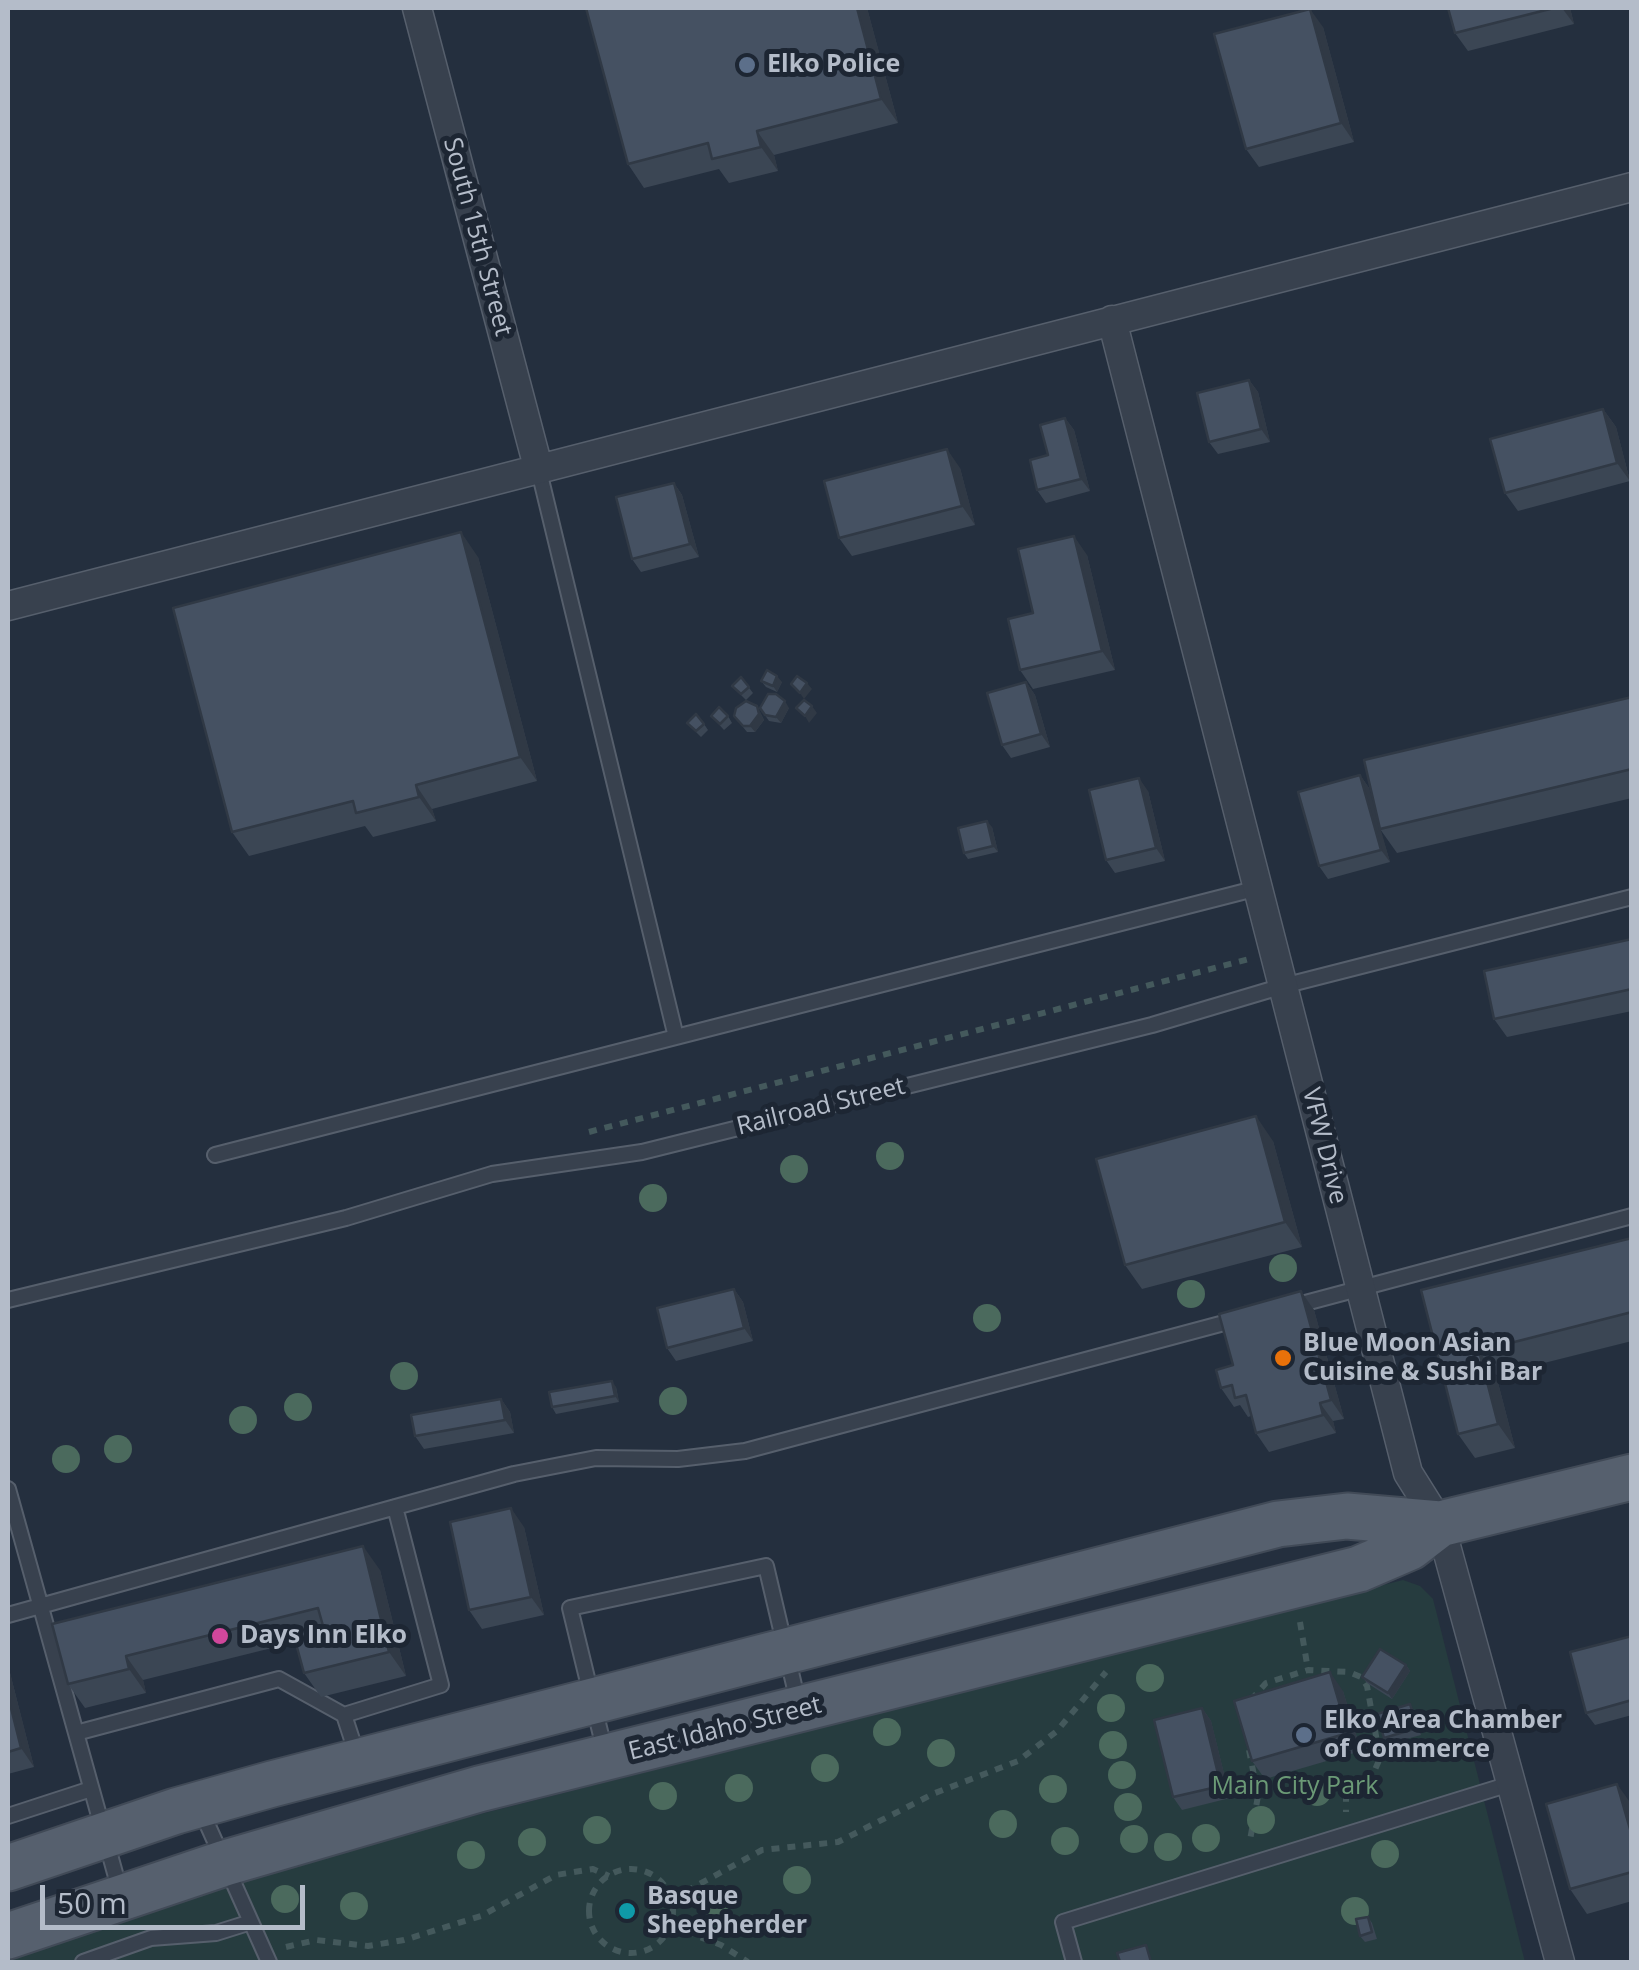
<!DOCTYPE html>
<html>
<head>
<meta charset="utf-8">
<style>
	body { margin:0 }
	#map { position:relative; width:1639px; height:1970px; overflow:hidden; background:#242f3e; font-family:"Open Sans",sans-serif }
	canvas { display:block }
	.frame { position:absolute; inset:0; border:10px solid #b4bcc9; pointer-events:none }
	.scale { position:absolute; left:40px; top:1885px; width:265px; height:45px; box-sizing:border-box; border:5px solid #b4bcc9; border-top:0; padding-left:12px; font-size:30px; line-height:35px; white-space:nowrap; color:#b4bcc9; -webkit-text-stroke:8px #1d2633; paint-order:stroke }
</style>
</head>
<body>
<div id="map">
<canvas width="1639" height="1970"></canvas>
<div class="frame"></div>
<div class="scale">50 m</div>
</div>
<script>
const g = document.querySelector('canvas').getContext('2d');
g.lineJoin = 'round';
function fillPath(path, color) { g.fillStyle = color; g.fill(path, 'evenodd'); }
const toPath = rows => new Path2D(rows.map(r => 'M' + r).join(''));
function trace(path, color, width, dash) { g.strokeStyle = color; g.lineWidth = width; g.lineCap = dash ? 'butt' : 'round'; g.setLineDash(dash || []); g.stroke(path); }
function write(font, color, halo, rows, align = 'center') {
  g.font = font + ' "Open Sans",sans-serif'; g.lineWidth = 10; g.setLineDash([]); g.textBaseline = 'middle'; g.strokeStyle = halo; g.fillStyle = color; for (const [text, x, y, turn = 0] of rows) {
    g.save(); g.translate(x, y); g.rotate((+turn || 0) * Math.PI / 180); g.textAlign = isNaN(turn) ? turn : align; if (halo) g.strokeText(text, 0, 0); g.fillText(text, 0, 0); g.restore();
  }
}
const green = toPath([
	[1403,1580,1420,1586,1433,1599,1525,1962,8,1962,8,1957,323,1854]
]);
const path = toPath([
	[589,1132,1249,959],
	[1300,1622,1308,1670],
	[1251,1700,1266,1683,1308,1670,1349,1672,1361,1677,1367,1686,1380,1758,1374,1772,1346,1792,1346,1812],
	[1249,1750,1258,1796,1250,1840],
	'589 1911a42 42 0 1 1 84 0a42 42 0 1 1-84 0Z',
	[672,1899,762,1850,838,1842,935,1793,1018,1761,1057,1731,1106,1672],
	[671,1926,721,1945,748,1962],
	[286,1947,316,1940,368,1946,404,1940,481,1916,556,1875,593,1869,609,1876]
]);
const lane = toPath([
	[538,467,676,1037],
	[215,1155,1258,888],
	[8,1300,346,1218,492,1174,642,1152,1152,1025,1283,986,1632,897],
	[1294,1306,1632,1216],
	[8,1489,120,1891],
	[8,1615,514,1474,596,1458,678,1459,745,1451,1239,1319],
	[344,1715,441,1685,395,1507],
	[76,1733,279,1679,344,1715,358,1758],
	[605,1752,570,1608,766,1566,798,1702],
	[200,1808,269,1962],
	[8,1816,91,1789],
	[83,1962,151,1938,216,1933,251,1922],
	[1074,1962,1063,1922,1513,1783]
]);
const street = toPath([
	[417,8,538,467],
	[1112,320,1408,1473,1440,1524,1560,1962],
	[8,606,1632,187]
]);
const primary = toPath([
	[8,1868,176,1811,272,1784,1278,1524,1347,1516,1440,1524,1632,1477],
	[8,1936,225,1863,479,1789,1359,1569,1410,1547,1440,1524]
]);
const trees = [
	[890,1156],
	[794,1169],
	[653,1198],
	[1283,1268],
	[1191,1294],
	[987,1318],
	[404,1376],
	[673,1401],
	[298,1407],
	[243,1420],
	[118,1449],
	[66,1459],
	[1150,1678],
	[1111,1708],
	[887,1732],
	[1113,1745],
	[941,1753],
	[825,1768],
	[1122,1775],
	[739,1788],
	[1053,1789],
	[1317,1792],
	[663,1796],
	[1128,1807],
	[1261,1820],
	[1003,1824],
	[597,1830],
	[1206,1838],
	[1134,1839],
	[1065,1841],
	[532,1842],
	[1168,1847],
	[1385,1854],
	[471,1855],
	[797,1880],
	[285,1899],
	[715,1904],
	[354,1906],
	[1355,1911]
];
const wall = toPath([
	[867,8,898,123,774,155,778,171,729,183,719,169,644,188,628,164],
	[1448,8,1570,8,1574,24,1468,51,1455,33],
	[1323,27,1354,142,1259,167,1246,149],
	[1249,380,1258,392,1270,442,1218,454,1209,442],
	[1603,409,1616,427,1630,481,1518,511,1505,493],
	[1065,418,1074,430,1090,491,1046,503,1037,490,1048,455],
	[960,468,975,525,852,556,839,538],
	[674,483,682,495,699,557,641,572,632,559],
	[1087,555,1115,670,1033,689,1020,670,1033,613],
	[478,557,537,781,432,809,436,821,373,837,365,826,249,856,232,832],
	[741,677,753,693,746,700,732,686],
	[761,681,782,682,777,692,766,687],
	[1026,682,1035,695,1050,747,1011,758,1002,745],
	[1632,697,1632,798,1397,853,1380,829,1390,862,1328,879,1319,866,1360,775,1369,788,1380,829],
	[757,706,764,720,755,732,747,732,734,716],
	[760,708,789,708,781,723,769,721],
	[711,716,728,716,732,723,724,730],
	[687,723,704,724,708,730,701,737],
	[1148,791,1165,861,1115,873,1106,860],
	[992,827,998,852,968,859,964,853],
	[1632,939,1632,1011,1507,1037,1494,1019],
	[1273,1141,1302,1247,1142,1289,1125,1265],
	[1632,1238,1632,1341,1496,1375,1515,1448,1475,1458,1458,1434,1421,1290],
	[734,1289,743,1302,753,1341,676,1361,667,1348],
	[1301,1291,1314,1310,1344,1419,1333,1421,1336,1433,1269,1452,1256,1433,1251,1416,1248,1417,1240,1405,1234,1407,1221,1388,1233,1365],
	[616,1387,619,1402,556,1414,552,1407],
	[501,1399,510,1412,514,1433,424,1449,415,1436],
	[524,1527,544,1615,482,1629,469,1610],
	[380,1570,406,1676,321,1697,304,1673,296,1642,143,1680,146,1693,85,1708,68,1684,52,1624],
	[1632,1636,1632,1715,1595,1725,1586,1713],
	[8,1665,34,1767,8,1774],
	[1406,1665,1410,1671,1392,1699,1367,1683,1362,1677],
	[1343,1691,1361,1751,1265,1779,1252,1761],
	[1202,1708,1211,1721,1230,1798,1182,1810,1173,1797],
	[1414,1710,1421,1735,1388,1744,1384,1738],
	[1632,1805,1632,1901,1587,1914,1570,1889],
	[1368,1917,1372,1923,1377,1939,1365,1942,1360,1936]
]);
const shadedWall = toPath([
	[857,8,867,8,898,123,881,99],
	[1562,8,1570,8,1574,24],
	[1310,9,1323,27,1354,142,1341,123],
	[757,131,774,155,778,171,761,147],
	[1249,380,1258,392,1270,442,1261,429],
	[1603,409,1616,427,1630,481,1617,463],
	[1065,418,1074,430,1090,491,1081,479],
	[947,449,960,468,975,525,962,506],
	[674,483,682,495,699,557,690,544],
	[461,532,478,557,537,781,520,757],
	[1074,536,1087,555,1115,670,1102,651],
	[777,676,782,682,777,692,773,686],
	[1026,682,1035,695,1050,747,1041,734],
	[807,683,812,689,804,699,800,693],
	[785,701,789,708,781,723,776,717],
	[757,706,764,720,755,732,750,726],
	[812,706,817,713,809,723,805,716],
	[1360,775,1369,788,1390,862,1381,850],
	[1139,778,1148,791,1165,861,1156,848],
	[416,785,432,809,436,821,419,797],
	[987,821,992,827,998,852,993,846],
	[1256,1116,1273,1141,1302,1247,1285,1222],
	[734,1289,743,1302,753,1341,744,1328],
	[1301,1291,1314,1310,1344,1419,1331,1400],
	[1479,1351,1496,1375,1515,1448,1498,1424],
	[612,1381,616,1387,619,1402,615,1396],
	[501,1399,510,1412,514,1433,505,1420],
	[1320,1403,1333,1421,1336,1433,1323,1415],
	[511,1508,524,1527,544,1615,531,1597],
	[363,1546,380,1570,406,1676,389,1652],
	[126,1656,143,1680,146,1693,129,1669],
	[8,1665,34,1767,21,1748,8,1696],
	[1406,1665,1410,1671,1392,1699,1388,1693],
	[1330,1672,1343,1691,1361,1751,1348,1733],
	[1410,1704,1414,1710,1421,1735,1417,1728],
	[1202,1708,1211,1721,1230,1798,1221,1786],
	[1617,1784,1632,1805,1632,1836]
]);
const building = toPath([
	[586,8,857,8,881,99,757,131,761,147,712,159,708,143,628,164,586,8],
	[1448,8,1554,8,1455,33,1448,8],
	[1310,9,1341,123,1246,149,1214,34,1310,9],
	[1249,380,1261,429,1209,442,1197,393,1249,380],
	[1603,409,1617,463,1505,493,1490,439,1603,409],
	[1065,418,1081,479,1037,490,1030,460,1048,455,1040,425,1065,418],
	[947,449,962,506,839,538,824,481,947,449],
	[674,483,690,544,632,559,616,497,674,483],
	[461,532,520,757,416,785,419,797,356,813,353,801,232,832,173,608,461,532],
	[1074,536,1102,651,1020,670,1008,619,1033,613,1018,549,1074,536],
	[767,670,777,676,773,686,761,681,767,670],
	[797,676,807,683,800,693,791,684,797,676],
	[741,677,749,687,741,694,732,686,741,677],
	[1026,682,1041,734,1002,745,987,693,1026,682],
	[768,694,776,694,785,701,776,717,765,715,760,708,768,694],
	[1632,697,1632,769,1380,829,1364,760,1632,697],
	[804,700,812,706,805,716,796,708,804,700],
	[746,701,757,706,759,714,750,726,743,726,734,716,736,708,746,701],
	[719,707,728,716,720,724,711,716,719,707],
	[696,714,704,724,696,731,687,723,696,714],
	[1360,775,1381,850,1319,866,1298,792,1360,775],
	[1139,778,1156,848,1106,860,1089,790,1139,778],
	[987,821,993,846,964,853,958,828,987,821],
	[1632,939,1632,989,1494,1019,1484,971,1632,939],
	[1256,1116,1285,1222,1125,1265,1096,1159,1256,1116],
	[1632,1238,1632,1312,1479,1351,1498,1424,1458,1434,1421,1290,1632,1238],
	[734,1289,744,1328,667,1348,657,1308,734,1289],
	[1301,1291,1331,1400,1320,1403,1323,1415,1256,1433,1246,1395,1235,1398,1232,1385,1221,1388,1216,1370,1233,1365,1219,1314,1301,1291],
	[612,1381,615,1396,552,1407,549,1392,612,1381],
	[501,1399,505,1420,415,1436,411,1415,501,1399],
	[511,1508,531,1597,469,1610,450,1522,511,1508],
	[363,1546,389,1652,304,1673,295,1640,325,1633,318,1608,126,1656,129,1669,68,1684,52,1624,363,1546],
	[1632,1636,1632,1700,1586,1713,1570,1652,1632,1636],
	[1380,1649,1406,1665,1388,1693,1362,1677,1380,1649],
	[1330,1672,1348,1733,1252,1761,1234,1701,1330,1672],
	[8,1696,21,1748,8,1752,8,1696],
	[1410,1704,1417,1728,1384,1738,1377,1714,1410,1704],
	[1202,1708,1221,1786,1173,1797,1154,1720,1202,1708],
	[1617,1784,1632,1836,1632,1872,1570,1889,1546,1804,1617,1784],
	[1368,1917,1372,1932,1360,1936,1356,1919,1368,1917],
	[1146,1945,1151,1962,1120,1962,1117,1953,1146,1945]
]);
const markers = [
	[747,65,10,"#5c6f8a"],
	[1283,1358,10,"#e8710a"],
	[220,1636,10,"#d1479c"],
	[1304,1735,10,"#5c6f8a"],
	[627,1911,10,"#0f9aa8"]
];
const poiNames = [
	["Elko Police",767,65],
	["Blue Moon Asian",1303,1344],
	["Cuisine & Sushi Bar",1303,1373],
	["Days Inn Elko",240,1636],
	["Elko Area Chamber",1324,1721],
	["of Commerce",1324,1750],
	["Basque",647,1897],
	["Sheepherder",647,1926]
];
const streetNames = [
	["South 15th Street",477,237,75],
	["Railroad Street",821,1107,-14],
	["VFW Drive",1324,1146,76],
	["East Idaho Street",725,1729,-14]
];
const parkNames = [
	["Main City Park",1295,1787]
];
fillPath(green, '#263c3f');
trace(lane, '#565f6c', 18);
trace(street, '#565f6c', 31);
trace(primary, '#414a57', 49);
trace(path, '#44595c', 6, [8, 8]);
trace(lane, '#38414e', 14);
trace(street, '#38414e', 28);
trace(primary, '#56606e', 45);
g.fillStyle = '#4b6a5d';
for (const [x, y] of trees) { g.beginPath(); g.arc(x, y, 14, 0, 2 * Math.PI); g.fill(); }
fillPath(wall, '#3b4654');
fillPath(shadedWall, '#303945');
fillPath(building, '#455162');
trace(building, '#303945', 2.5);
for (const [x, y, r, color] of markers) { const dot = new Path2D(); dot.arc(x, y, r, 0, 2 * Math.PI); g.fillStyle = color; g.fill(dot); trace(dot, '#1d2633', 4); }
write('bold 25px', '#b4bcc9', '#1d2633', poiNames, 'left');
write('25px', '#b4bcc9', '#1d2633', streetNames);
write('25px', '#6b9a76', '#1d2633', parkNames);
</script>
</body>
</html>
